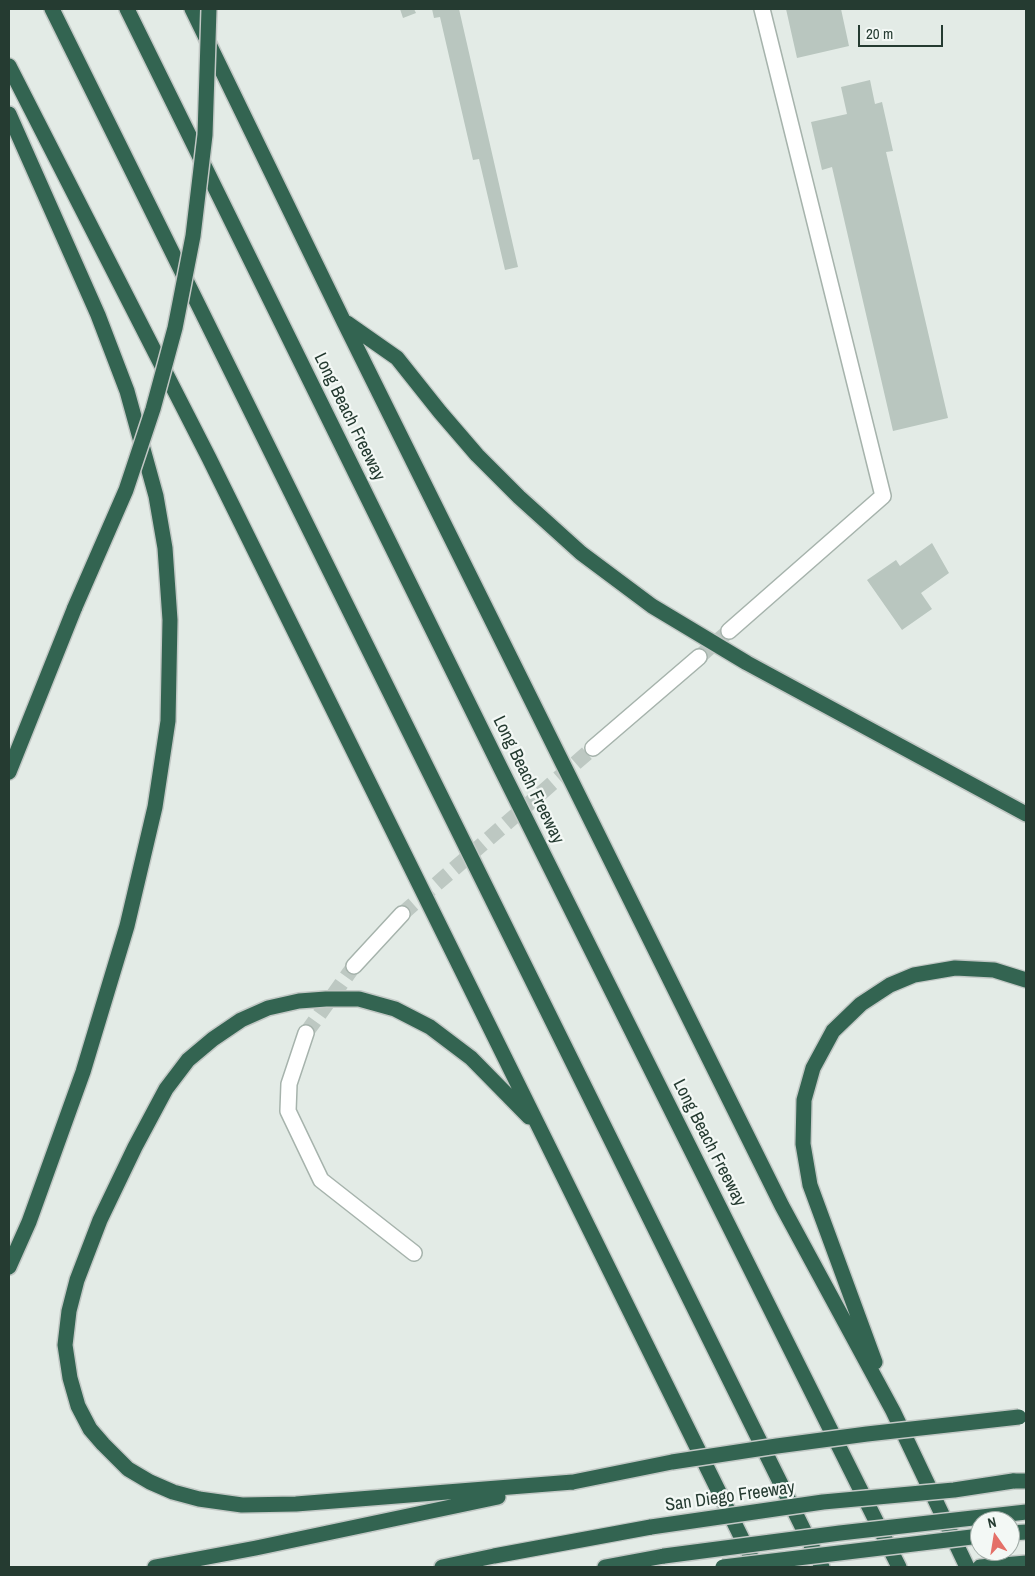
<!DOCTYPE html>
<html>
<head>
<meta charset="utf-8">
<style>
	body { margin:0 }
	#map { position:relative; width:1035px; height:1576px; overflow:hidden; background:#e3ebe6; font-family:"Archivo Narrow",sans-serif }
	canvas { display:block }
	.frame { position:absolute; inset:0; border:10px solid #253b31; pointer-events:none }
	.north { position:absolute; left:970px; top:1511px; width:50px; height:50px; box-sizing:border-box; background:#f3f8f5; border:1px solid #a1aca7; border-radius:50%; rotate:347deg; font-size:14px; font-weight:700; line-height:20px; text-align:center; color:#253b31 }
	.north::after { content:''; display:block; margin:auto; width:18px; height:22px; background:#e47068; clip-path:polygon(50% 0,100% 100%,50% 72%,0 100%) }
	.scale { position:absolute; left:858px; top:25px; width:85px; height:22px; box-sizing:border-box; border:2px solid #253b31; border-top:0; padding-left:6px; font-size:15px; line-height:18px; white-space:nowrap; color:#253b31; -webkit-text-stroke:4px #f3f8f5; paint-order:stroke }
</style>
</head>
<body>
<div id="map">
<canvas width="1035" height="1576"></canvas>
<div class="frame"></div>
<div class="north">N</div>
<div class="scale">20 m</div>
</div>
<script>
const g = document.querySelector('canvas').getContext('2d');
g.lineJoin = 'round';
function fillPath(path, color) { g.fillStyle = color; g.fill(path, 'evenodd'); }
const toPath = rows => new Path2D(rows.map(r => 'M' + r).join(''));
function trace(path, color, width, dash) { g.strokeStyle = color; g.lineWidth = width; g.lineCap = dash ? 'butt' : 'round'; g.setLineDash(dash || []); g.stroke(path); }
function write(font, color, halo, rows, align = 'center') {
  g.font = font + ' "Archivo Narrow",sans-serif'; g.lineWidth = 4.5; g.setLineDash([]); g.textBaseline = 'middle'; g.strokeStyle = halo; g.fillStyle = color; for (const [text, x, y, turn = 0] of rows) {
    g.save(); g.translate(x, y); g.rotate((+turn || 0) * Math.PI / 180); g.textAlign = isNaN(turn) ? turn : align; if (halo) g.strokeText(text, 0, 0); g.fillText(text, 0, 0); g.restore();
  }
}
const building = toPath([
	[400,9,414,9,416,13,403,18],
	[432,9,459,9,518,267,505,270,479,159,473,160,440,17,434,18],
	[786,9,841,9,849,46,797,58],
	[870,80,875,104,882,102,893,151,886,152,948,418,893,431,832,167,822,170,811,122,847,114,841,87],
	[932,543,949,573,921,593,932,609,902,630,867,580,896,560,900,566]
]);
const minorTunnel = toPath([
	[699,657,729,631],
	[402,914,593,748],
	[306,1033,354,966]
]);
const minor = toPath([
	[729,631,883,496,762,9],
	[593,748,699,657],
	[354,966,402,914],
	[306,1033,289,1084,288,1111,321,1180,414,1253]
]);
const highway = toPath([
	[52,9,822,1567],
	[127,9,501,769,899,1567],
	[192,9,344,322,782,1206,893,1411,967,1567],
	[9,66,209,458,756,1567],
	[9,114,98,315,127,391,156,496,165,548,170,620,168,721,155,807,127,926,83,1072,29,1222,9,1267],
	[347,323,397,358,440,412,477,455,519,497,581,553,652,606,747,663,1026,814],
	[9,772,75,607],
	[529,1117,471,1058,430,1027,395,1009,359,999,326,999,299,1001,268,1008,241,1020,213,1039,188,1060,166,1089,135,1147,100,1220,77,1280,69,1311,65,1345,70,1378,78,1406,90,1429,103,1444,128,1469,150,1482,173,1492,199,1499,242,1505,296,1504,573,1482],
	[875,1362,810,1185,803,1144,804,1100,813,1068,833,1031,861,1004,890,985,914,975,955,968,994,970,1026,980],
	[1013,1481,1026,1481],
	[1010,1533,1026,1532],
	[155,1567,256,1548,498,1497],
	[442,1567,494,1556,651,1527],
	[605,1567,664,1556],
	[980,1567,1026,1563]
]);
const highwayBridge = toPath([
	[75,607,126,490,153,409,175,328,193,236,205,135,209,9],
	[573,1482,672,1462,777,1446,867,1434,1019,1417],
	[651,1527,823,1502,954,1490,1013,1481],
	[664,1556,840,1533,1026,1512],
	[723,1567,980,1536]
]);
const streetNames = [
	["Long Beach Freeway",349,417,64],
	["Long Beach Freeway",528,780,64],
	["Long Beach Freeway",709,1143,63],
	["San Diego Freeway",730,1497,-8]
];
fillPath(building, '#b9c6bf');
trace(minorTunnel, '#bdc8c2', 15, [15, 8]);
trace(minor, '#a6b3ac', 18);
trace(highway, '#c2c8c5', 18);
trace(minor, '#fff', 15);
trace(highway, '#336451', 15);
trace(highwayBridge, '#c2c8c5', 18, []);
trace(highwayBridge, '#336451', 15);
write('18px', '#253b31', '#f3f8f5', streetNames);
</script>
</body>
</html>
